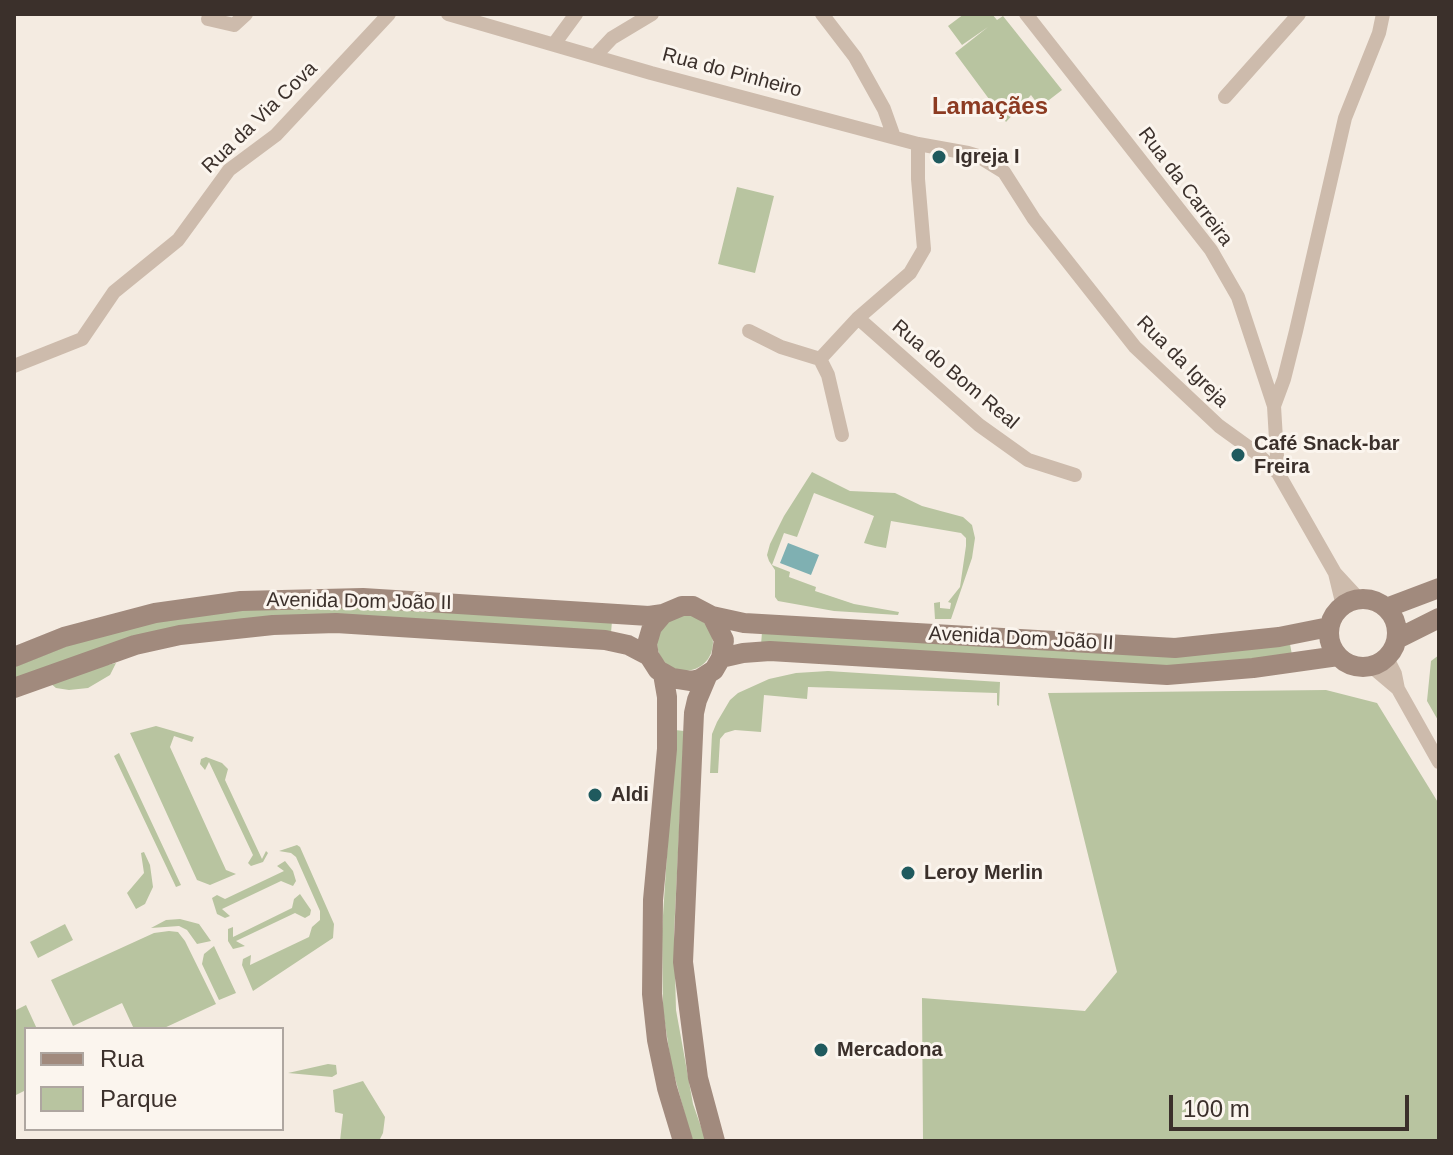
<!DOCTYPE html>
<html>
<head>
<meta charset="utf-8">
<style>
	body { margin:0 }
	#map { position:relative; width:1453px; height:1155px; overflow:hidden; background:#f4ebe1; font-family:Arial,sans-serif }
	canvas { display:block }
	.frame { position:absolute; inset:0; border:16px solid #3b302b; pointer-events:none }
	.legend { position:absolute; left:24px; top:1027px; width:260px; height:104px; box-sizing:border-box; background:#fbf5ee; border:2px solid #aea6a0; margin:0; padding:10px 14px; list-style:none; font-size:24px; color:#3b302b }
	.legend li { display:flex; align-items:center; gap:16px; height:40px }
	.legend b { width:40px; border:2px solid #aea6a0 }
	.scale { position:absolute; left:1169px; top:1095px; width:240px; height:36px; box-sizing:border-box; border:4px solid #3b302b; border-top:0; padding-left:10px; font-size:24px; line-height:28px; white-space:nowrap; color:#3b302b; -webkit-text-stroke:6px #fbf5ee; paint-order:stroke }
</style>
</head>
<body>
<div id="map">
<canvas width="1453" height="1155"></canvas>
<div class="frame"></div>
<ul class="legend">
<li><b style="height:10px;background:#a18a7d"></b>Rua</li>
<li><b style="height:22px;background:#b8c4a0"></b>Parque</li>
</ul>
<div class="scale">100 m</div>
</div>
<script>
const g = document.querySelector('canvas').getContext('2d');
g.lineJoin = 'round';
function fillPath(path, color) { g.fillStyle = color; g.fill(path, 'evenodd'); }
const toPath = rows => new Path2D(rows.map(r => 'M' + r).join(''));
function trace(path, color, width, dash) { g.strokeStyle = color; g.lineWidth = width; g.lineCap = dash ? 'butt' : 'round'; g.setLineDash(dash || []); g.stroke(path); }
function write(font, color, halo, rows, align = 'center') {
  g.font = font + ' Arial,sans-serif'; g.lineWidth = 6; g.setLineDash([]); g.textBaseline = 'middle'; g.strokeStyle = halo; g.fillStyle = color; for (const [text, x, y, turn = 0] of rows) {
    g.save(); g.translate(x, y); g.rotate((+turn || 0) * Math.PI / 180); g.textAlign = isNaN(turn) ? turn : align; if (halo) g.strokeText(text, 0, 0); g.fillText(text, 0, 0); g.restore();
  }
}
const green = toPath([
	[964,14,992,14,997,20,1003,16,1062,90,1040,107,1031,95,1006,122,955,53,988,27,962,45,948,26],
	[737,187,774,196,755,273,718,264],
	[812,472,850,491,895,493,922,506,963,517,972,525,975,538,972,558,951,619,935,619,934,603,940,602,940,608,950,609,951,603,948,602,960,587,966,546,966,538,961,533,891,521,886,548,875,546,864,543,874,516,814,493,797,537,784,533,772,565,790,572,789,577,816,587,815,591,854,604,899,612,898,615,834,611,778,601,775,597,775,570,769,561,767,555,770,544,784,516],
	[299,604,612,621,611,633,259,618,14,681,14,667,69,645,173,618],
	'657 643a28 28 0 1 1 56 0a28 28 0 1 1-56 0Z',
	[762,632,1290,644,1292,655,1227,666,1143,666,761,645],
	[1439,655,1439,722,1427,701,1431,661],
	[116,663,110,675,88,688,69,690,56,688,50,683,85,670],
	[828,671,1000,682,999,706,997,705,997,693,808,687,807,699,764,695,761,732,735,730,725,733,720,739,718,773,710,773,712,734,717,722,730,700,738,693,769,679,796,673],
	[1326,690,1377,703,1439,804,1439,1141,923,1141,922,998,1085,1011,1117,972,1048,693],
	[156,726,194,737,192,742,174,736,170,747,226,870,236,874,210,885,197,880,130,733],
	[675,730,684,731,674,934,676,1010,693,1104,706,1141,692,1141,671,1063,663,1010,662,931],
	[119,753,181,885,176,887,114,756],
	[206,757,222,763,228,769,225,780,262,859,266,851,268,853,263,862,251,866,248,863,253,855,209,762,205,770,200,764,201,759],
	[297,845,300,847,334,924,333,938,253,991,242,965,243,959,251,955,250,965,309,937,312,927,320,920,320,911,296,857,291,853,279,851],
	[144,852,150,865,153,887,145,904,136,909,127,893,144,873,141,853],
	[285,861,293,871,296,881,293,886,281,881,222,909,230,916,225,918,217,914,212,898,217,895,225,899,284,871,277,866],
	[300,894,311,910,310,915,305,918,295,913,236,941,245,946,233,949,228,941,228,929,233,927,233,937,292,908,294,899],
	[180,919,199,924,211,941,197,944,187,930,179,926,151,928,166,920],
	[65,924,73,940,38,958,30,942],
	[169,931,178,932,185,941,216,1004,162,1029,134,1029,122,1003,73,1026,51,980,154,933],
	[214,946,236,993,219,1000,202,964,204,954],
	[26,1005,37,1029,26,1029,26,1090,14,1096,14,1011],
	[328,1064,336,1065,337,1074,332,1077,288,1073],
	[363,1081,385,1117,383,1133,379,1141,340,1141,343,1114,335,1112,333,1090]
]);
const water = toPath([
	[788,543,819,555,811,575,780,563]
]);
const street = toPath([
	[213,14,208,19,234,25,246,14],
	[448,14,651,73,918,144,968,153,978,156,1004,172,1034,219,1135,347,1219,426,1255,452,1278,473,1335,573,1359,599],
	[822,14,855,57,884,109,894,137],
	[1026,14,1211,250,1238,297,1274,406],
	[554,44,576,14],
	[596,55,612,38,652,14],
	[1225,97,1299,14],
	[858,318,979,425,1028,460,1075,475],
	[749,331,781,347,820,359,858,318,910,273,924,249,918,179,918,144],
	[820,359,828,375,842,435],
	[14,366,82,339,114,292,178,240,229,170,276,135,389,14],
	[1278,473,1274,406,1284,379,1296,331,1345,118,1379,33,1383,14],
	[1335,573,1343,606],
	[1387,658,1395,674,1398,689,1439,762],
	[1372,667,1398,689]
]);
const secondary = toPath([
	'1329 633a34 34 0 1 1 68 0a34 34 0 1 1-68 0Z',
	[1386,608,1439,588],
	[712,616,724,640,721,658,714,670,700,679,691,681,672,678,658,670,649,656,647,644,652,627,663,614,682,606,693,606,712,616,744,623,1175,648,1279,637,1329,627],
	[1397,639,1439,618],
	[14,657,64,637,155,613,241,601,363,598,649,616,663,614],
	[721,658,743,653,770,651,1167,675,1253,668,1338,656],
	[663,674,667,697,667,749,653,900,652,994,657,1040,667,1088,683,1141],
	[708,674,697,700,694,713,683,962,698,1078,715,1141],
	[14,688,135,645,180,635,273,625,336,623,605,640,628,645,649,656]
]);
const markers = [
	[939,157,8,"#1f5a5e"],
	[1238,455,8,"#1f5a5e"],
	[595,795,8,"#1f5a5e"],
	[908,873,8,"#1f5a5e"],
	[821,1050,8,"#1f5a5e"]
];
const streetNames = [
	["Rua do Pinheiro",732,73,15],
	["Rua da Via Cova",260,118,-44],
	["Rua da Carreira",1185,187,53],
	["Rua da Igreja",1182,362,45],
	["Rua do Bom Real",955,375,40],
	["Avenida Dom João II",359,602,1],
	["Avenida Dom João II",1021,639,3]
];
const poiNames = [
	["Igreja I",955,157],
	["Café Snack-bar",1254,444],
	["Freira",1254,467],
	["Aldi",611,795],
	["Leroy Merlin",924,873],
	["Mercadona",837,1050]
];
const quarterNames = [
	["Lamaçães",990,107]
];
fillPath(green, '#b8c4a0');
fillPath(water, '#7fb0b2');
trace(street, '#cdbbac', 14);
trace(secondary, '#a18a7d', 20);
for (const [x, y, r, color] of markers) { const dot = new Path2D(); dot.arc(x, y, r, 0, 2 * Math.PI); g.fillStyle = color; g.fill(dot); trace(dot, '#fbf5ee', 3); }
write('20px', '#3b302b', '#fbf5ee', streetNames);
write('bold 20px', '#3b302b', '#fbf5ee', poiNames, 'left');
write('bold 24px', '#8c3b22', '#fbf5ee', quarterNames);
</script>
</body>
</html>
